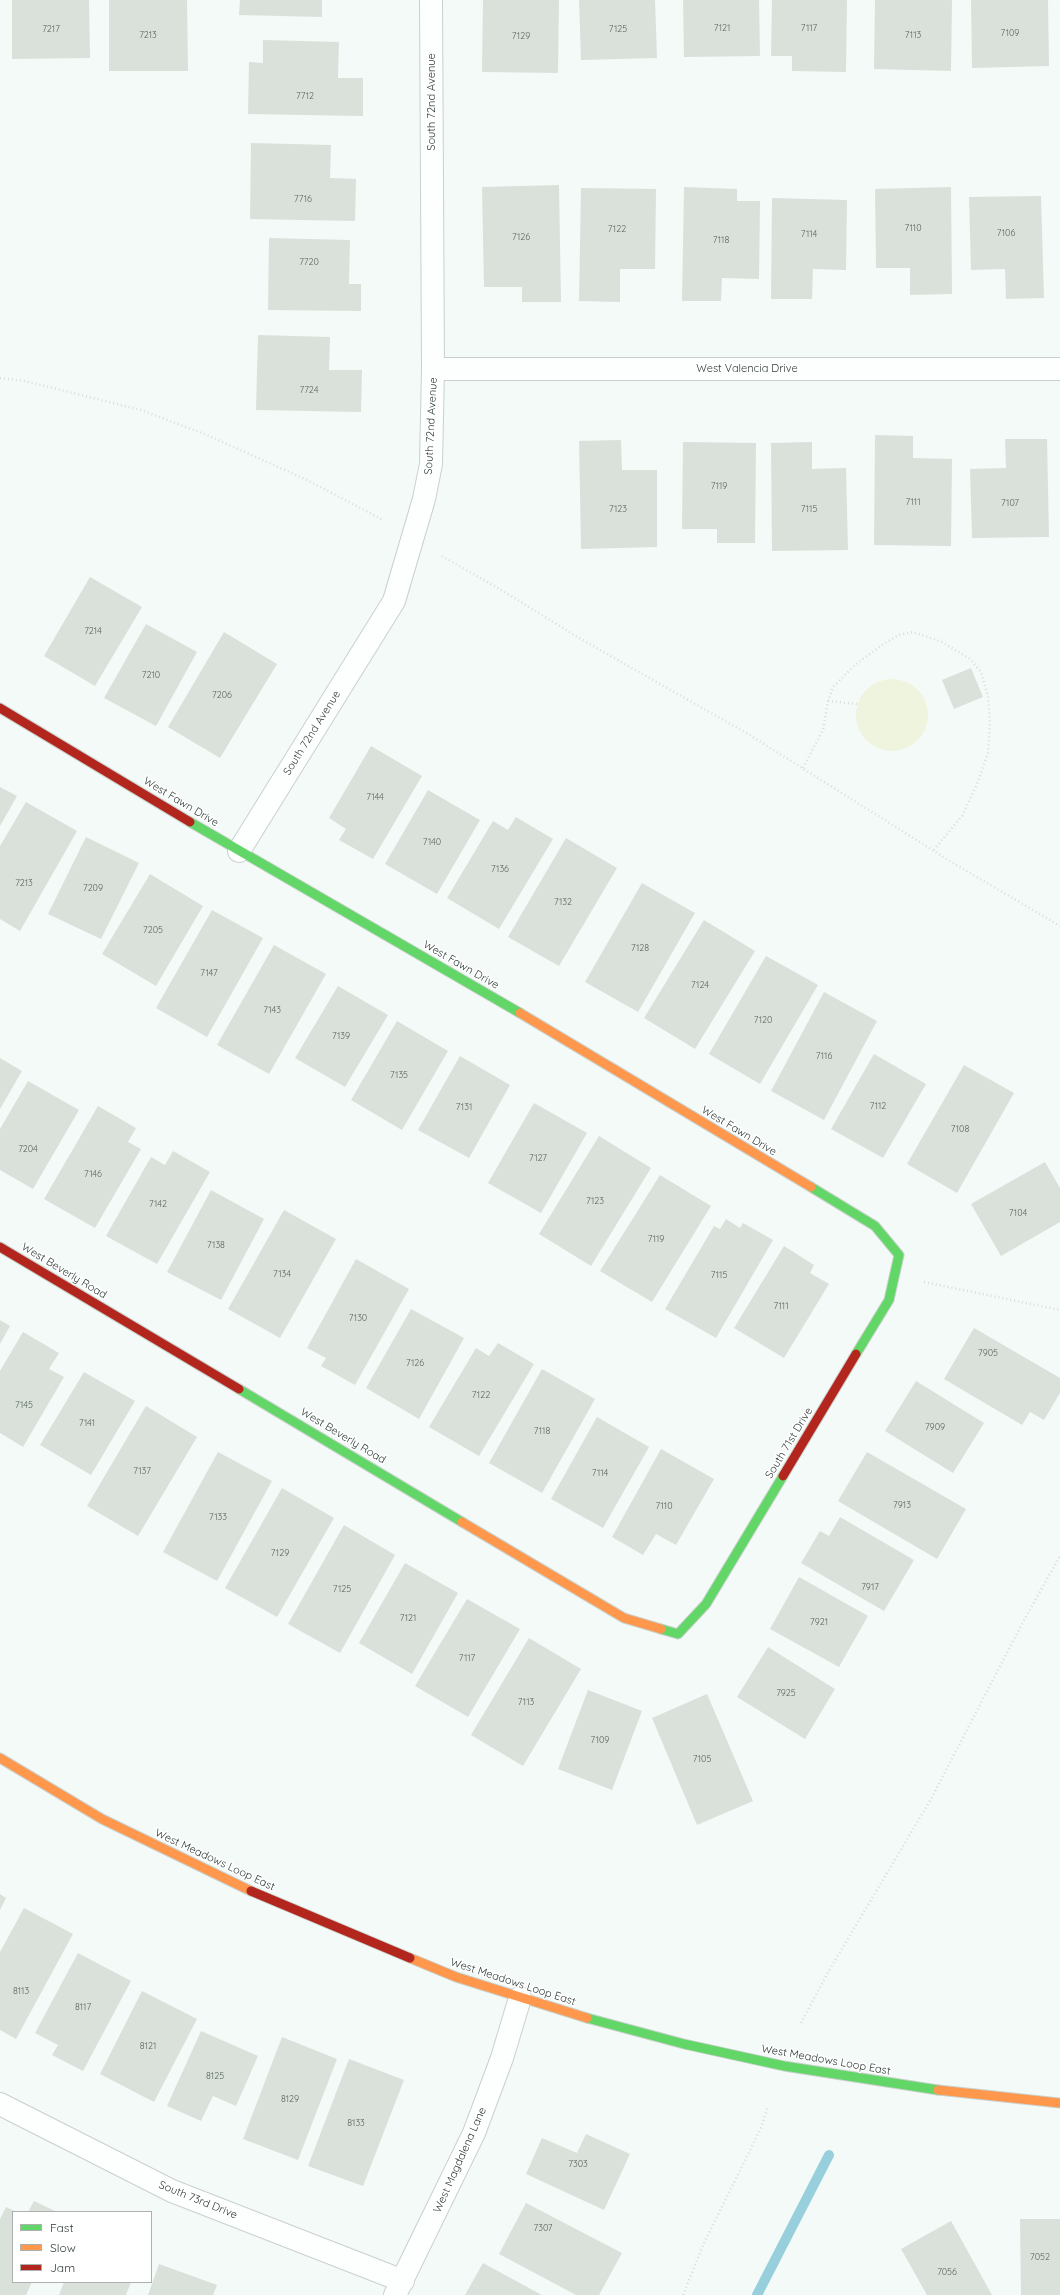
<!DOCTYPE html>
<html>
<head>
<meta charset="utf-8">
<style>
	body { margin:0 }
	#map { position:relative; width:1060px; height:2295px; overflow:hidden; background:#f4faf7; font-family:Quicksand,sans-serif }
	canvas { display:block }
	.legend { position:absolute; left:12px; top:2211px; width:140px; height:72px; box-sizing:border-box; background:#fff; border:1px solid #acb1af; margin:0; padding:5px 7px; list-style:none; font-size:12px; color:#2f3c36 }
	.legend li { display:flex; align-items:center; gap:8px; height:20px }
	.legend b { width:20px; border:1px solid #acb1af }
</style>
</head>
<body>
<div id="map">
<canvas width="1060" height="2295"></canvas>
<ul class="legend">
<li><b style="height:5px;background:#63d668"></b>Fast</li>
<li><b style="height:5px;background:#ff974d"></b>Slow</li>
<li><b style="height:5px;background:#b3261e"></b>Jam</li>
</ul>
</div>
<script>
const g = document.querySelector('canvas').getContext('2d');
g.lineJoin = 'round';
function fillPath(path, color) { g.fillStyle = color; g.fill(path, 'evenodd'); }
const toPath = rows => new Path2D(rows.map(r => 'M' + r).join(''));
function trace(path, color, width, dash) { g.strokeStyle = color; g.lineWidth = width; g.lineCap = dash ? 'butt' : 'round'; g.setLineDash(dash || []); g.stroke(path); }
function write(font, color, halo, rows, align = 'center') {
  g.font = font + ' Quicksand,sans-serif'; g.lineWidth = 3; g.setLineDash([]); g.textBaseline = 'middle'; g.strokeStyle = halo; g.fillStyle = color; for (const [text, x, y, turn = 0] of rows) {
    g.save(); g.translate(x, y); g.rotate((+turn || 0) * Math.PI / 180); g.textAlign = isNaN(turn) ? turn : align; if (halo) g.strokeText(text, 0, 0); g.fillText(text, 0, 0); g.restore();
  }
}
const green = toPath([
	'856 715a36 36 0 1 1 72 0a36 36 0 1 1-72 0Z'
]);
const stream = toPath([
	[757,2295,829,2155]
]);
const building = toPath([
	[12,0,89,0,90,58,12,59],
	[109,0,187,0,188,71,109,71],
	[240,0,322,0,322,17,239,15],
	[483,0,559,0,558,73,482,72],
	[579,0,655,0,657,58,581,60],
	[683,0,759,0,760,56,684,57],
	[772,0,847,0,846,72,792,71,792,56,771,56],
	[875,0,952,0,951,71,874,69],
	[971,0,1048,0,1049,66,972,68],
	[263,40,339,42,338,78,363,78,363,116,248,114,249,62,263,63],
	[251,143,331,145,330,178,356,179,355,221,250,219],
	[559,185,561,302,522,302,522,287,484,287,482,187],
	[684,187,737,189,737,201,760,201,759,279,722,278,721,301,682,301],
	[951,187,952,294,910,295,910,268,876,268,875,189],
	[581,188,656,189,655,269,620,269,620,302,579,301],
	[1041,196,1044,298,1006,299,1005,269,971,270,969,197],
	[772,198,847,200,846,270,813,269,812,299,771,299],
	[269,238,350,240,349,284,361,284,361,311,268,310],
	[258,335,330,337,329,370,362,370,361,412,256,410],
	[875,435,913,436,913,458,952,459,951,546,874,545],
	[1005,439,1047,439,1049,537,972,538,970,469,1006,468],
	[621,440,622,470,657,470,657,547,581,549,579,441],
	[683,442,756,443,755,543,717,543,717,529,682,529],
	[812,442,812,469,846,468,848,550,772,551,771,443],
	[90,577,142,607,95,686,44,656],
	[146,624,197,652,156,726,104,698],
	[224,632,277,664,220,758,168,727],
	[971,668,983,697,954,709,942,680],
	[371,746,422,776,373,859,339,840,346,829,329,818],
	[0,787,17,796,0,826],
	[428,790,480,820,437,894,385,864],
	[26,802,77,831,20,931,0,919,0,846],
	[516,817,553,839,499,929,447,898,493,821,508,830],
	[86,837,139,863,101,939,48,914],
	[566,838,617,868,559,966,508,937],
	[150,874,203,906,156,986,102,954],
	[642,883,695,913,638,1012,585,982],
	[212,910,263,938,207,1037,156,1008],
	[704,920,755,951,695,1049,644,1018],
	[274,945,326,974,269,1074,217,1045],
	[766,956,818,985,760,1084,709,1054],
	[338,986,388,1015,345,1087,295,1058],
	[824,992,877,1021,824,1120,771,1091],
	[397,1021,448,1051,402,1130,351,1100],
	[874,1054,926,1084,883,1158,831,1129],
	[460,1056,510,1085,469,1158,418,1130],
	[0,1058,22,1071,0,1109],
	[964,1065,1014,1093,957,1193,907,1164],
	[28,1081,79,1110,33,1189,0,1170,0,1129],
	[534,1103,587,1133,541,1213,488,1183],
	[98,1106,136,1128,128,1142,141,1149,95,1228,44,1199],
	[599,1136,651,1168,591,1266,539,1234],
	[173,1151,210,1172,157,1264,106,1236,151,1157,165,1165],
	[1045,1162,1060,1188,1060,1222,1001,1256,971,1204],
	[660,1175,711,1206,652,1302,600,1271],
	[211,1190,264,1219,221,1300,167,1272],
	[284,1210,336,1239,280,1338,228,1309],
	[726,1219,740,1228,743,1223,773,1240,716,1338,665,1309,714,1226,720,1229],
	[784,1246,814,1265,810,1273,829,1284,784,1358,734,1328],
	[356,1259,409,1289,355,1385,321,1366,326,1358,307,1348],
	[411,1309,464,1338,419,1419,366,1388],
	[0,1320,10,1326,0,1344],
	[974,1328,1060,1378,1060,1393,1044,1420,1030,1412,1022,1425,944,1379],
	[23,1332,59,1353,49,1369,64,1377,23,1447,0,1433,0,1371],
	[498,1343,534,1364,479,1456,429,1427,476,1348,489,1356],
	[542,1369,595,1399,542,1493,489,1463],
	[84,1372,135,1401,91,1475,40,1445],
	[916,1381,984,1423,953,1473,885,1431],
	[146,1406,197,1437,138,1536,87,1506],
	[597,1417,649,1447,603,1528,551,1499],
	[661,1449,714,1479,676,1545,656,1534,643,1555,612,1537],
	[218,1452,272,1481,217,1581,163,1552],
	[867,1452,966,1509,937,1559,838,1501],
	[282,1488,334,1518,277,1617,225,1588],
	[840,1517,914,1560,884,1611,801,1563,820,1531,829,1536],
	[344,1525,395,1555,340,1653,288,1624],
	[405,1563,458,1593,412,1674,359,1643],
	[799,1577,868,1616,839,1667,770,1629],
	[467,1599,520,1629,468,1717,415,1686],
	[529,1638,581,1669,523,1766,471,1735],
	[768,1647,835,1689,805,1739,737,1697],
	[588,1690,642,1711,612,1790,558,1769],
	[707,1694,753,1801,697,1825,652,1718],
	[0,1894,6,1898,0,1910],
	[24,1908,73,1934,16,2039,0,2030,0,1952],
	[78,1953,131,1981,83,2071,52,2055,58,2045,35,2033],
	[142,1991,197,2019,154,2102,100,2074],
	[201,2031,258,2056,236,2106,213,2096,201,2121,167,2106],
	[282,2037,337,2059,298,2160,243,2139],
	[349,2059,404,2080,363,2186,308,2166],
	[586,2134,630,2154,604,2210,526,2174,542,2138,577,2153],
	[34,2201,57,2212,28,2212],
	[526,2203,622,2253,599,2295,576,2295,499,2254],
	[6,2207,17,2212,13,2212,13,2282,32,2282,26,2295,0,2295,0,2219],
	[1020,2219,1060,2219,1060,2295,1021,2295],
	[951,2221,992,2295,927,2295,901,2249],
	[483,2263,542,2295,465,2295],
	[159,2264,217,2285,213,2295,148,2295],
	[64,2282,131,2282,126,2295,59,2295]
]);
const path = toPath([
	[0,378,25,381,141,410,207,435,307,480,383,520],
	[442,556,508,594,579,638,748,734,953,863,1060,926],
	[828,701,857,704],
	[803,768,823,730,828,701,833,687,856,664,882,645,899,635,913,632,942,642,970,659,981,672,988,696,990,723,988,753,977,784,962,816,933,851],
	[924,1282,1060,1310],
	[801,2023,827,1974,931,1799,1023,1622,1060,1556],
	[683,2295,704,2243,761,2128,768,2107]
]);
const street = toPath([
	[433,369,1060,369],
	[239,851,394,601,424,499,431,464,433,369,431,0],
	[0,2104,172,2191,403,2281],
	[395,2295,474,2133,502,2058,520,1998]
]);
const fast = toPath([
	[190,822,520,1013],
	[811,1187,875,1226,899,1255,889,1300,856,1354],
	[239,1389,462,1522],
	[661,1629,678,1634,706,1604,783,1476],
	[587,2018,684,2044,784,2066,938,2090]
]);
const slow = toPath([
	[520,1013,811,1187],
	[462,1522,624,1618,661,1629],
	[0,1758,102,1819,251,1891],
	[410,1958,456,1977,587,2018],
	[938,2090,1060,2103]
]);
const jam = toPath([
	[0,708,190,822],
	[0,1247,239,1389],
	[783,1476,856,1354],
	[251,1891,410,1958]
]);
const numberNames = [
	["7121",722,28],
	["7117",809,28],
	["7217",51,29],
	["7125",618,29],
	["7109",1010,33],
	["7213",148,35],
	["7113",913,35],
	["7129",521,36],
	["7712",305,96],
	["7716",303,199],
	["7110",913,228],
	["7122",617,229],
	["7106",1006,233],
	["7114",809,234],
	["7126",521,237],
	["7118",721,240],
	["7720",309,262],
	["7724",309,390],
	["7119",719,486],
	["7111",913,502],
	["7107",1010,503],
	["7123",618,509],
	["7115",809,509],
	["7214",93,631],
	["7210",151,675],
	["7206",222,695],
	["7144",375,797],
	["7140",432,842],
	["7136",500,869],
	["7213",24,883],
	["7209",93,888],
	["7132",563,902],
	["7205",153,930],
	["7128",640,948],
	["7147",209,973],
	["7124",700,985],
	["7143",272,1010],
	["7120",763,1020],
	["7139",341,1036],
	["7116",824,1056],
	["7135",399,1075],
	["7112",878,1106],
	["7131",464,1107],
	["7108",960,1129],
	["7204",28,1149],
	["7127",538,1158],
	["7146",93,1174],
	["7123",595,1201],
	["7142",158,1204],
	["7104",1018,1213],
	["7119",656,1239],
	["7138",216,1245],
	["7134",282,1274],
	["7115",719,1275],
	["7111",781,1306],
	["7130",358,1318],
	["7905",988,1353],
	["7126",415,1363],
	["7122",481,1395],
	["7145",24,1405],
	["7141",87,1423],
	["7909",935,1427],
	["7118",542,1431],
	["7137",142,1471],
	["7114",600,1473],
	["7913",902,1505],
	["7110",664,1506],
	["7133",218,1517],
	["7129",280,1553],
	["7917",870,1587],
	["7125",342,1589],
	["7121",408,1618],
	["7921",819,1622],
	["7117",467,1658],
	["7925",786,1693],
	["7113",526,1702],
	["7109",600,1740],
	["7105",702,1759],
	["8113",21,1991],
	["8117",83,2007],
	["8121",148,2046],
	["8125",215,2076],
	["8129",290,2099],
	["8133",356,2123],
	["7303",578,2164],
	["7307",543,2228],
	["7052",1040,2257],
	["7056",947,2272]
];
const streetNames = [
	["South 72nd Avenue",432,102,-90],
	["West Valencia Drive",747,369],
	["South 72nd Avenue",431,426,-87],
	["South 72nd Avenue",312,733,-58],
	["West Fawn Drive",181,802,31],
	["West Fawn Drive",461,965,30],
	["West Fawn Drive",739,1131,31],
	["West Beverly Road",64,1271,31],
	["West Beverly Road",343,1436,31],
	["South 71st Drive",789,1443,-59],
	["West Meadows Loop East",215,1860,25],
	["West Meadows Loop East",513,1982,18],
	["West Meadows Loop East",826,2060,10],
	["West Magdalena Lane",460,2160,-66],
	["South 73rd Drive",198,2200,22]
];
fillPath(green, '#eef4dd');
trace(stream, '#98cfdc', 10);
fillPath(building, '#dae1db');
trace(street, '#c9d1cd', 24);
trace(fast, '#c9d1cd', 11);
trace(slow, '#c9d1cd', 11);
trace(jam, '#c9d1cd', 11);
trace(path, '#dadcdc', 2.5, [1, 3]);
trace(street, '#fdfefe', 22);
trace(fast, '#63d668', 9);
trace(slow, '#ff974d', 9);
trace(jam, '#b3261e', 9);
write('9px', '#5a655f', null, numberNames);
write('11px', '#2f3c36', '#fff', streetNames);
</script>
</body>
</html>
